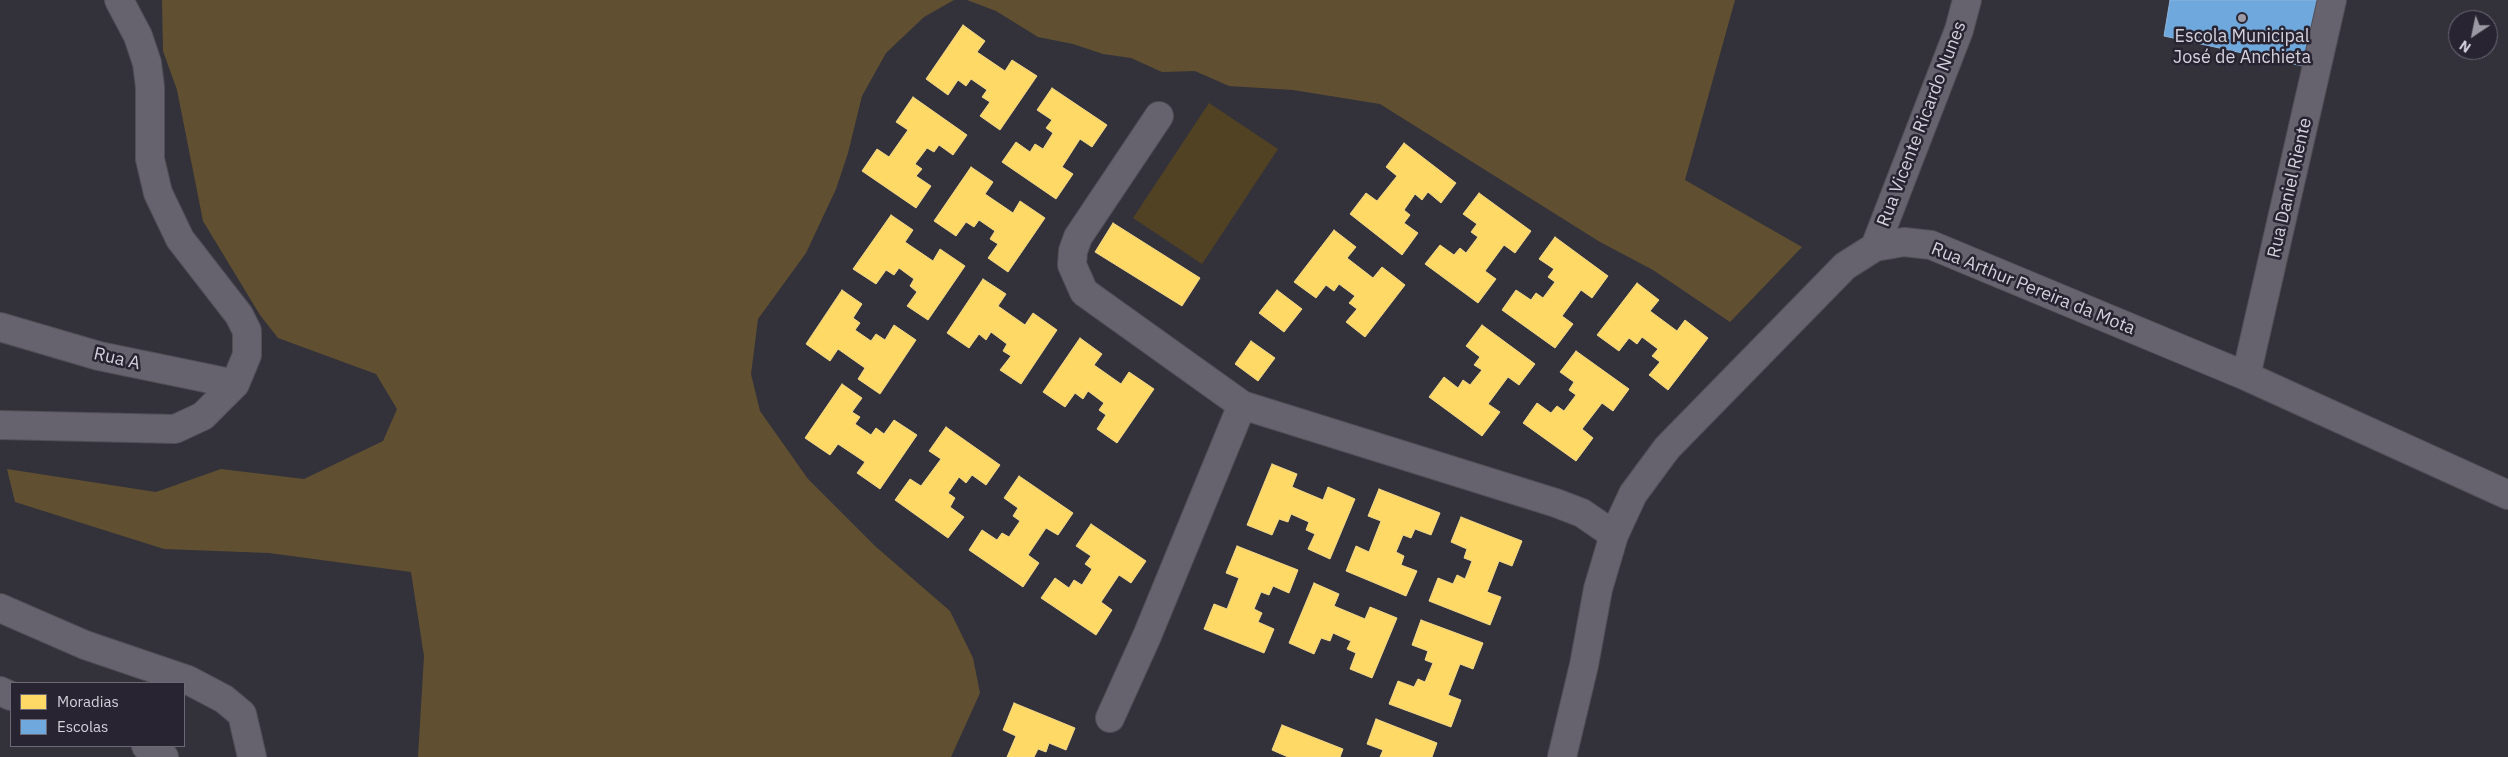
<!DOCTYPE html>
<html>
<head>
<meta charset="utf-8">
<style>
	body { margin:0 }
	#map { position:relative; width:2508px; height:757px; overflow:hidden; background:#33323a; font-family:"IBM Plex Sans",sans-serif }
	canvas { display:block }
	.legend { position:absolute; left:10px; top:682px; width:175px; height:65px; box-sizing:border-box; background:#282432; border:1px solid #6c6976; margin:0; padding:6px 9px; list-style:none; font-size:15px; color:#d3d1db }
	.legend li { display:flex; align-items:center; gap:10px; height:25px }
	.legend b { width:25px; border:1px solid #6c6976 }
	.north { position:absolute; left:2448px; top:10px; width:50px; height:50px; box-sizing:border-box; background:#282432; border:1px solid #6c6976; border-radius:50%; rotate:214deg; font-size:14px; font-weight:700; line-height:20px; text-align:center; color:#d3d1db }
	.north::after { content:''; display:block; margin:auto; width:18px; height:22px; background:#9b99a3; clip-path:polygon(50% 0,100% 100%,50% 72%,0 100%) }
</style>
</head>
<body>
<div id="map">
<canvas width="2508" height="757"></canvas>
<ul class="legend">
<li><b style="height:14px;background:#ffd966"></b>Moradias</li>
<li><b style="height:14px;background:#6fa8dc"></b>Escolas</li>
</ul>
<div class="north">N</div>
</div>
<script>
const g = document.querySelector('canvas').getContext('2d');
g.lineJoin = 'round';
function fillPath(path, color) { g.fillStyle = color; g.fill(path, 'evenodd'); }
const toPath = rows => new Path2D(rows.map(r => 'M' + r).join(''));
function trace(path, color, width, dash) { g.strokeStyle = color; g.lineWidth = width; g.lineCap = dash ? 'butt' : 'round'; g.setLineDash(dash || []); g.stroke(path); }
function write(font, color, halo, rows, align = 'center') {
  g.font = font + ' "IBM Plex Sans",sans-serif'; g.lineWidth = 5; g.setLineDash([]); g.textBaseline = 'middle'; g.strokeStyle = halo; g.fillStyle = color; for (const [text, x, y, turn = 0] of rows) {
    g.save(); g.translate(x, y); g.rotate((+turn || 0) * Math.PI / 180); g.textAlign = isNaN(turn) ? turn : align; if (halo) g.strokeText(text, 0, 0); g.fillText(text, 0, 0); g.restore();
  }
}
const green = toPath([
	[1209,103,1278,149,1202,264,1133,218]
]);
const forest = toPath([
	[162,0,954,0,924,17,886,53,862,96,848,153,836,189,806,253,758,319,751,374,760,411,808,479,875,546,950,611,973,658,980,693,951,757,418,757,424,656,411,572,269,553,164,549,15,502,7,469,156,492,221,469,304,479,383,441,397,409,376,374,278,338,260,315,203,221,177,90,163,51],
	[967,0,1735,0,1685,180,1802,247,1730,322,1653,270,1600,242,1380,104,1293,90,1229,86,1195,71,1162,72,1131,58,1103,54,1073,44,1038,37,996,11]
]);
const homes = toPath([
	[963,25,985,41,977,52,1005,71,1012,60,1037,76,1000,130,980,116,990,102,982,97,987,90,971,79,966,86,958,80,948,95,926,79,963,25],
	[1052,88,1107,125,1092,147,1080,139,1062,167,1073,174,1056,199,1002,162,1016,142,1030,152,1035,144,1043,149,1053,133,1046,128,1052,120,1037,110,1052,88],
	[913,97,967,135,953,155,939,145,934,152,927,148,915,164,922,169,916,176,931,186,916,208,862,171,877,149,889,157,908,130,896,122,913,97],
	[1404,143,1456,183,1441,203,1428,192,1422,200,1415,194,1404,210,1410,215,1404,223,1418,233,1402,255,1350,214,1366,193,1377,201,1397,176,1386,167,1404,143],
	[971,167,993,182,985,194,1013,213,1020,201,1045,218,1008,272,988,258,998,244,990,239,995,231,979,220,974,227,966,222,956,236,934,221,971,167],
	[1479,193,1531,231,1515,253,1504,245,1485,271,1496,279,1478,303,1425,264,1440,245,1454,255,1460,248,1466,253,1478,237,1471,232,1477,224,1463,214,1479,193],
	[891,215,913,230,905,242,933,261,940,249,965,266,928,320,907,306,917,292,910,286,914,279,899,268,894,275,886,270,876,284,853,269,891,215],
	[1113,223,1200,278,1182,306,1095,252,1113,223],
	[1334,230,1356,247,1347,258,1373,278,1382,267,1405,285,1365,337,1346,322,1357,309,1349,303,1355,296,1339,284,1334,291,1326,285,1316,298,1294,282,1334,230],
	[1555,237,1608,276,1592,298,1581,290,1562,316,1573,324,1555,348,1502,310,1516,290,1531,300,1536,293,1543,298,1555,282,1548,277,1554,269,1539,259,1555,237],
	[983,279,1006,294,998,306,1025,325,1033,313,1057,330,1021,384,1000,370,1011,356,1003,351,1007,344,991,332,986,340,979,334,969,348,947,333,983,279],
	[1637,283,1659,300,1650,311,1677,331,1685,320,1708,338,1668,390,1649,375,1660,362,1652,356,1658,349,1642,337,1637,344,1629,338,1619,351,1597,335,1637,283],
	[842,290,862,304,853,318,860,323,855,330,871,341,876,334,885,340,894,325,916,340,880,394,858,379,865,368,838,349,830,361,806,344,842,290],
	[1277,290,1302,309,1284,332,1259,313,1277,290],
	[1482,325,1535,364,1519,385,1508,377,1488,404,1500,412,1482,436,1429,397,1444,377,1458,388,1463,380,1470,385,1482,370,1474,365,1480,357,1466,346,1482,325],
	[1080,338,1102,354,1094,365,1121,384,1129,372,1154,389,1117,443,1097,429,1106,415,1099,410,1104,403,1088,391,1083,399,1075,393,1065,407,1043,392,1080,338],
	[1251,341,1275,358,1258,381,1235,364,1251,341],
	[1576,351,1629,389,1613,411,1602,403,1582,429,1593,438,1576,461,1523,423,1537,403,1551,413,1557,406,1564,411,1576,395,1569,390,1574,382,1560,372,1576,351],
	[842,384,862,398,852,412,860,417,855,424,871,435,876,428,884,434,894,420,917,435,880,489,857,473,865,462,838,444,830,455,805,438,842,384],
	[946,427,1000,465,986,485,972,475,966,483,959,477,948,493,955,498,950,507,964,517,948,538,895,500,910,479,921,486,941,459,929,451,946,427],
	[1272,464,1297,474,1292,487,1323,500,1328,487,1355,499,1330,559,1308,549,1315,534,1306,530,1309,522,1291,514,1288,522,1279,519,1272,535,1247,525,1272,464],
	[1019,476,1073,513,1058,535,1046,528,1028,555,1039,563,1023,587,969,550,982,530,997,540,1002,533,1009,537,1020,521,1013,516,1018,508,1004,498,1019,476],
	[1379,489,1440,513,1431,535,1415,529,1411,538,1403,535,1396,552,1404,556,1401,565,1417,571,1406,596,1346,571,1356,546,1369,552,1381,521,1368,516,1379,489],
	[1461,517,1522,541,1512,566,1499,561,1487,592,1501,597,1490,625,1429,601,1438,578,1453,584,1457,575,1465,579,1472,561,1464,558,1467,549,1451,542,1461,517],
	[1091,524,1146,561,1131,583,1119,575,1101,602,1112,610,1096,635,1041,598,1055,578,1069,588,1074,580,1082,585,1092,569,1085,564,1091,556,1076,546,1091,524],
	[1237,546,1298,570,1289,593,1273,586,1269,595,1261,592,1254,609,1262,613,1258,622,1274,629,1264,653,1204,629,1214,604,1227,609,1239,578,1226,573,1237,546],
	[1314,583,1339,594,1334,606,1365,619,1370,607,1397,618,1372,678,1350,669,1356,653,1347,649,1351,641,1333,633,1330,641,1321,638,1314,654,1289,643,1314,583],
	[1421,620,1483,643,1473,669,1460,664,1448,695,1461,700,1451,727,1389,704,1398,681,1414,687,1418,679,1425,682,1433,663,1425,660,1428,651,1412,645,1421,620],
	[1014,703,1075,728,1066,750,1049,743,1046,752,1038,749,1034,757,1007,757,1016,736,1003,730,1014,703],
	[1376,719,1437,743,1432,757,1380,757,1383,750,1367,744,1376,719],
	[1282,725,1343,749,1340,757,1288,757,1272,750,1282,725]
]);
const schools = toPath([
	[2170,0,2320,0,2307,67,2164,36,2170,0]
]);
const minor = toPath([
	[1159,116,1078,237,1073,251,1072,265,1084,292,1242,405,1556,503,1582,513,1614,535],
	[1875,247,1959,30,1967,0],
	[0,327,99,356,235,384],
	[2246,376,2332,0],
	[0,425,175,429,203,416,235,384,247,355,247,331,239,315,180,239,158,193,150,159,150,87,147,63,138,36,119,0],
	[0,608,85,645,188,680,224,699,242,714,252,757],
	[0,691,11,696],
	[1110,718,1147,636,1242,405],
	[146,746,164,757],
	[1562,757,1584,665,1598,589,1614,535,1633,494,1667,448,1845,266,1875,247,1904,242,1931,245,2246,376,2508,495]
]);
const markers = [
	[2242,18,5,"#9b99a3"]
];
const poiNames = [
	["Escola Municipal",2242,37],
	["José de Anchieta",2242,58]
];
const streetNames = [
	["Rua Vicente Ricardo Nunes",1922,124,-69],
	["Rua Daniel Riente",2290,188,-77],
	["Rua Arthur Pereira da Mota",2033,289,22],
	["Rua A",117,359,13]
];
fillPath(green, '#514224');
fillPath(forest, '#605031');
fillPath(homes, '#ffd966');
trace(homes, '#f2d789', 1);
fillPath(schools, '#6fa8dc');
trace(schools, '#8db4dc', 1);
trace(minor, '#514f56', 30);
trace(minor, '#66626e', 28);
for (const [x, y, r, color] of markers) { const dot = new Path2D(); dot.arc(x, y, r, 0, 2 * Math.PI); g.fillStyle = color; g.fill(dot); trace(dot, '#282432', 2); }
write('18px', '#d3d1db', '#282432', poiNames);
write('18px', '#d3d1db', '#282432', streetNames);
</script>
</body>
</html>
